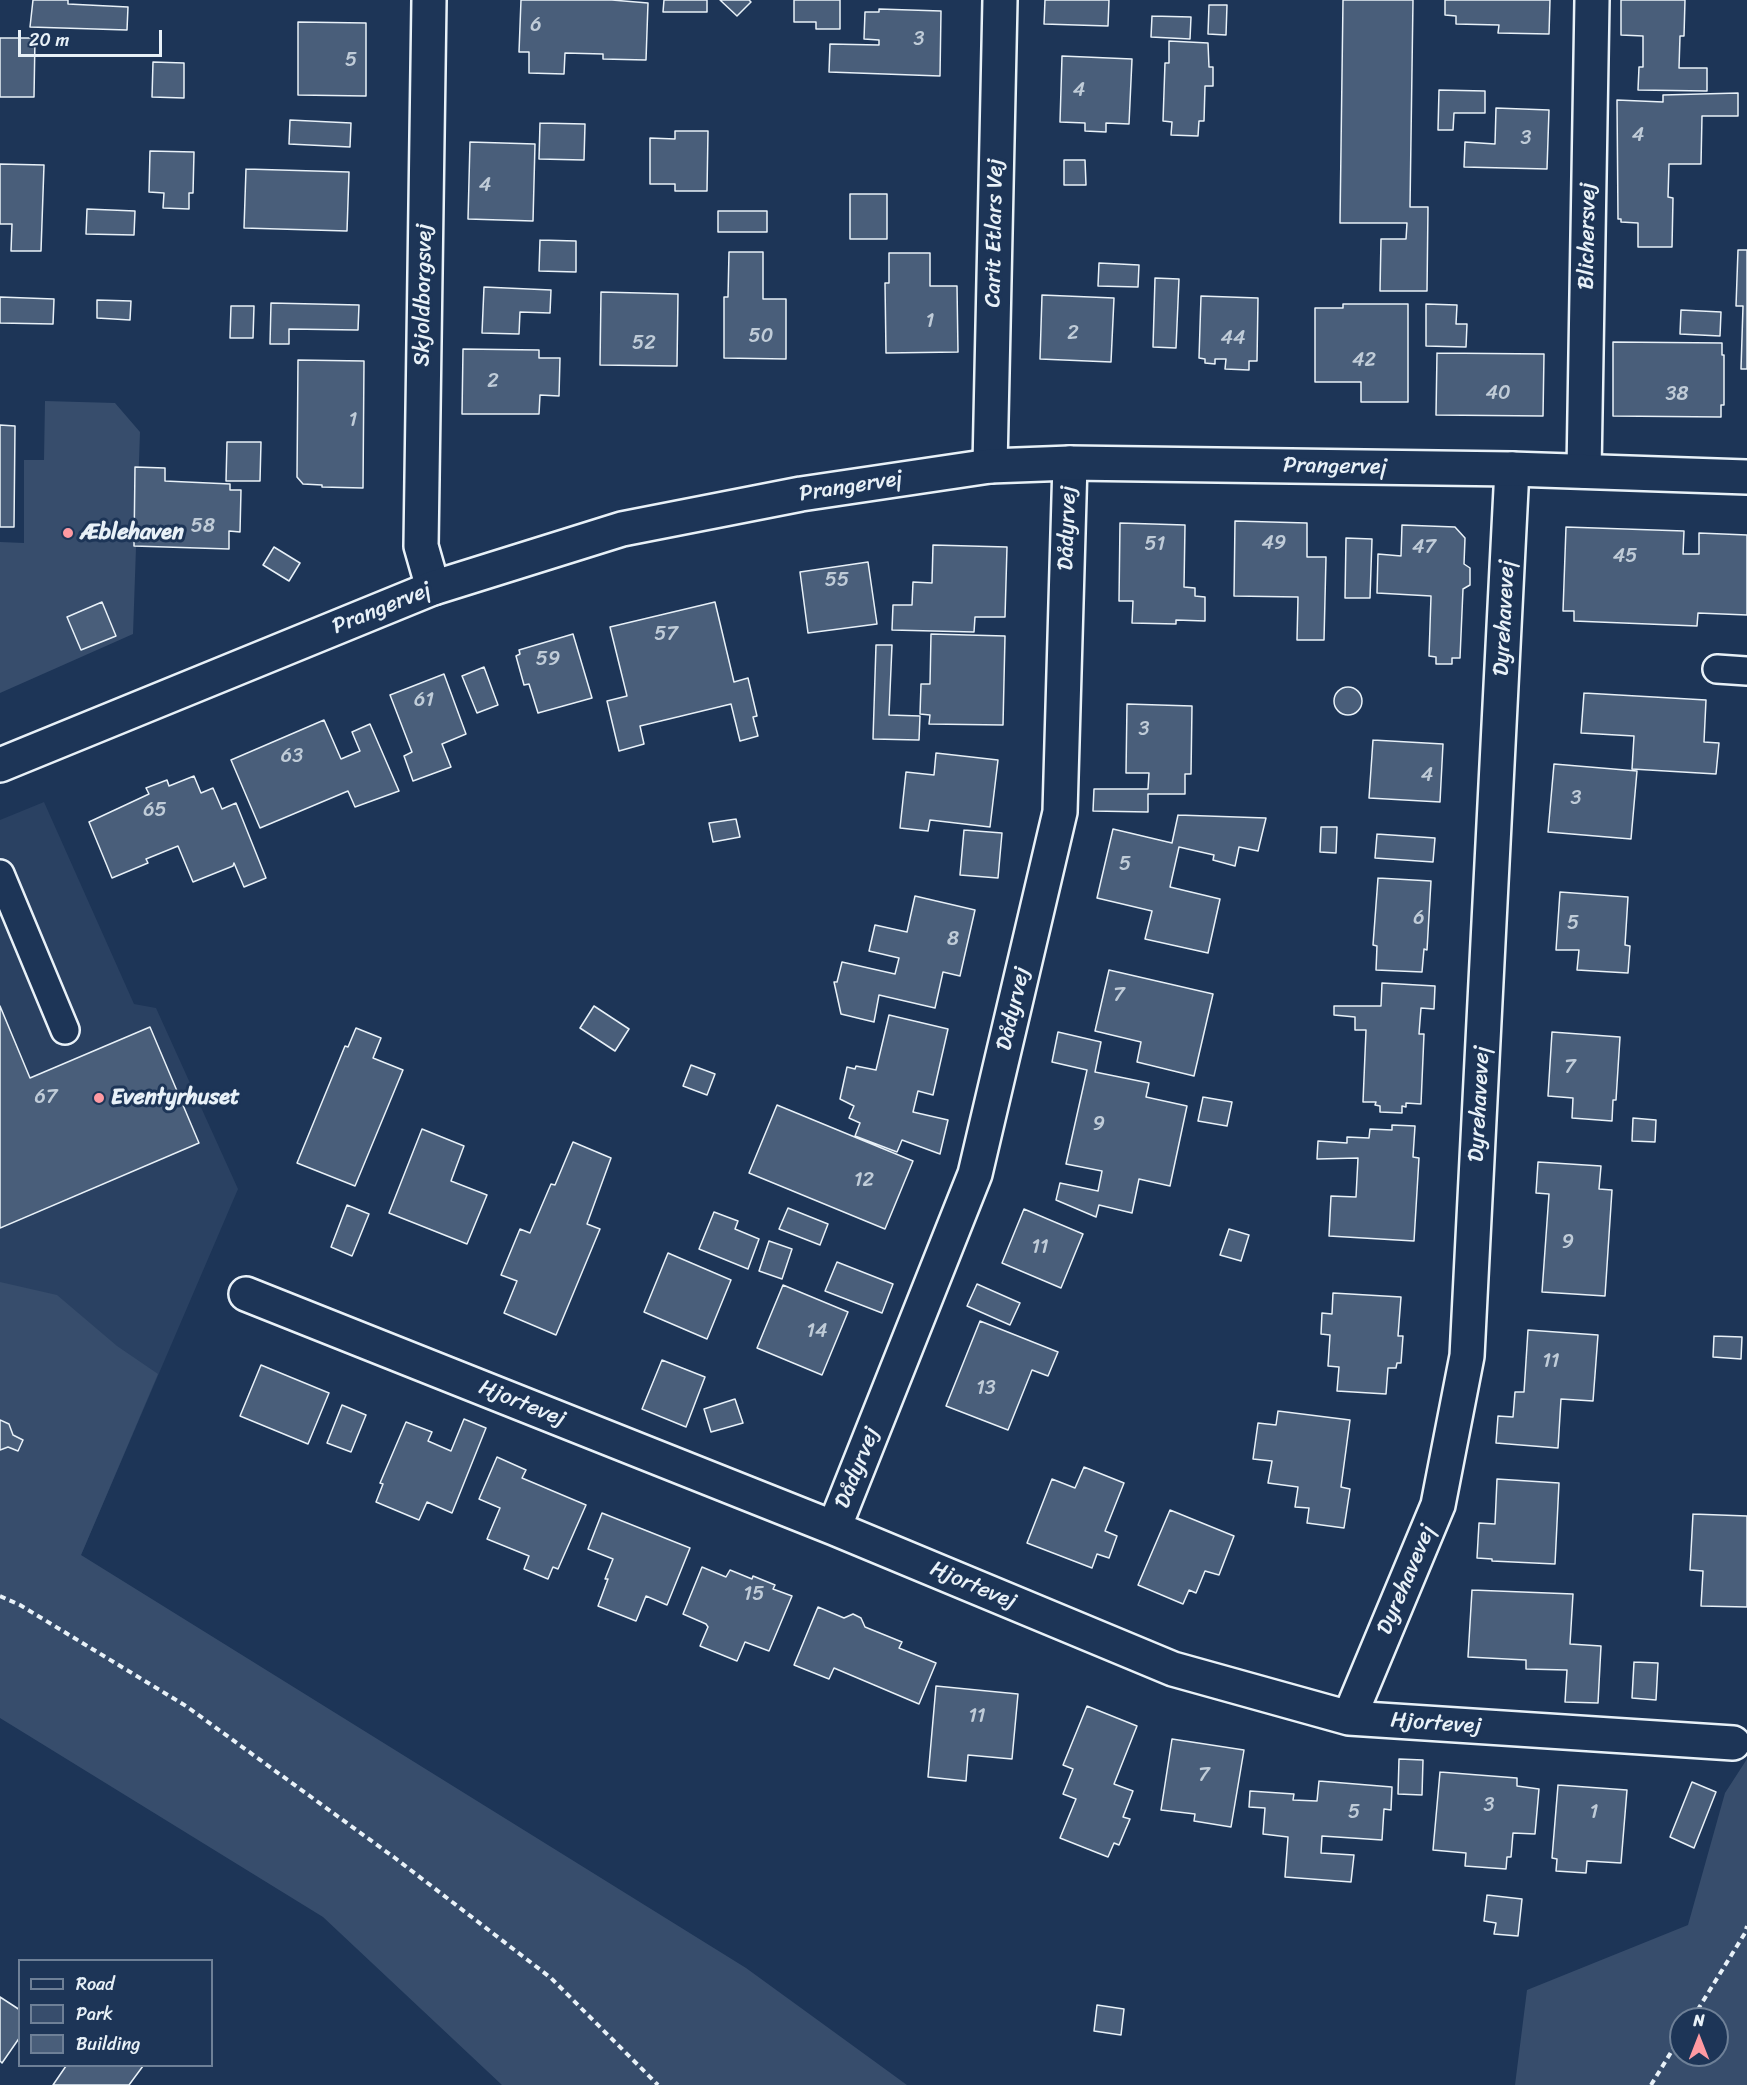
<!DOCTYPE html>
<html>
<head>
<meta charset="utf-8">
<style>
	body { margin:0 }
	#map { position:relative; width:1747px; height:2085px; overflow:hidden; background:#1d3557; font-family:Sriracha,sans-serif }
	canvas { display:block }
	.legend { position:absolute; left:18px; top:1959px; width:195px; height:108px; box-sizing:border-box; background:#1d3557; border:2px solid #6e8097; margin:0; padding:8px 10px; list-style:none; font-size:18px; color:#e8f1f8 }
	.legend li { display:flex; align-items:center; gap:12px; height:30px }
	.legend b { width:30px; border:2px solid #6e8097 }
	.north { position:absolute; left:1669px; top:2007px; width:60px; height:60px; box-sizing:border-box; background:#1d3557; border:2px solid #6e8097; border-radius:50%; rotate:0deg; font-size:16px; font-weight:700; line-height:24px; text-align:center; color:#e8f1f8 }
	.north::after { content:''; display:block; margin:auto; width:21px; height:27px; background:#ff9aa2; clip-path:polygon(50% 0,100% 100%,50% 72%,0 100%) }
	.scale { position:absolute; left:18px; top:30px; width:144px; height:27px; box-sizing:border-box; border:3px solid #e8f1f8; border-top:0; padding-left:8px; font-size:18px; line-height:21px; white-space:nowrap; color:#e8f1f8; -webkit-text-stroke:4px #1d3557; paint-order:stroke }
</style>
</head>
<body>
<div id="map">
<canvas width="1747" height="2085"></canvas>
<ul class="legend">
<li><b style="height:8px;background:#1d3557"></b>Road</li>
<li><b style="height:16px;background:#374d6c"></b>Park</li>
<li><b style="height:16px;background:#495e7a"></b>Building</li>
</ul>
<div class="north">N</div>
<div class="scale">20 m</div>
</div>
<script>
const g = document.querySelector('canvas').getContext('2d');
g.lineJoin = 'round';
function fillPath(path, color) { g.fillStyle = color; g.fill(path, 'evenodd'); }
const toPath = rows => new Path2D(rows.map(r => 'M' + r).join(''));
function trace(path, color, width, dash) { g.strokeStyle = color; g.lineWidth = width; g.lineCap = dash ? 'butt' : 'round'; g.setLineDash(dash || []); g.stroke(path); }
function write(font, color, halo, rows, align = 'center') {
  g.font = font + ' Sriracha,sans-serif'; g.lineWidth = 6; g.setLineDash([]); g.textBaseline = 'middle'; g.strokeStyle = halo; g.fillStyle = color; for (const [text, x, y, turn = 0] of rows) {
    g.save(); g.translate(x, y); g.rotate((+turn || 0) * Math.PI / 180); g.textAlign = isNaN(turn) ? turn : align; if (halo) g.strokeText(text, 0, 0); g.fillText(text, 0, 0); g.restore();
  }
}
const built = toPath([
	[44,802,134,1004,156,1008,238,1189,81,1555,0,1510,0,820]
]);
const green = toPath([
	[45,401,115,403,140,432,133,634,0,693,0,542,24,543,24,460,44,460],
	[0,1282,57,1295,117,1346,158,1374,81,1555,746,1968,907,2085,502,2085,323,1917,0,1718],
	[1747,1759,1747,2085,1515,2085,1527,1990,1688,1925,1725,1793],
	[1681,2019,1717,2019,1717,2055,1681,2055]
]);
const building = toPath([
	[33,0,68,0,68,4,128,7,127,30,30,27,33,0],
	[521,0,612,0,648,3,646,60,603,59,603,54,565,53,564,74,529,73,529,52,519,52,521,0],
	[664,0,707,0,707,12,663,12,664,0],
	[720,0,749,0,751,2,737,16,720,0],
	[794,0,840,0,840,29,816,29,816,22,794,22,794,0],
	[1045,0,1109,0,1108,26,1044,24,1045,0],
	[1343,0,1413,0,1410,207,1428,207,1427,291,1380,291,1381,239,1406,239,1407,223,1340,223,1343,0],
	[1445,0,1550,0,1549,34,1498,33,1499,25,1456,24,1456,16,1445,15,1445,0],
	[1621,0,1685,0,1684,36,1680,36,1679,68,1707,68,1707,91,1638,90,1639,67,1643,67,1643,36,1621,35,1621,0],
	[1209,5,1227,5,1226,35,1208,34,1209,5],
	[879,9,941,11,940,76,829,72,830,44,879,45,879,40,864,39,865,12,879,12,879,9],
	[1152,16,1191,17,1190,39,1151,37,1152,16],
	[298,22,366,23,366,96,298,95,298,22],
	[0,38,35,38,34,97,0,97,0,38],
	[1169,41,1208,43,1209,67,1213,67,1213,86,1205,86,1204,121,1199,121,1198,136,1171,135,1172,122,1163,121,1165,63,1169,63,1169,41],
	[1062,56,1132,59,1129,124,1106,123,1106,132,1085,131,1085,123,1060,122,1062,56],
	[153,62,184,63,184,98,152,97,153,62],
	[1439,90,1485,91,1485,113,1454,113,1453,130,1438,130,1439,90],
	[1738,93,1738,116,1702,116,1701,164,1669,164,1668,197,1673,198,1672,247,1638,247,1638,223,1621,222,1621,219,1618,219,1617,100,1663,102,1663,95,1738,93],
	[1496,108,1549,110,1547,169,1464,167,1465,142,1495,144,1496,108],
	[290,120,351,123,350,147,289,144,290,120],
	[540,123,585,124,584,160,539,159,540,123],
	[675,131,708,131,707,191,675,191,675,184,650,184,650,138,675,139,675,131],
	[470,142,535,144,533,221,468,219,470,142],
	[150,151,194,152,193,193,189,193,189,209,163,208,164,193,149,192,150,151],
	[1064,160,1085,160,1086,185,1064,185,1064,160],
	[0,164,44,165,41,251,11,251,12,224,0,224,0,164],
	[246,169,349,172,347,231,244,228,246,169],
	[850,194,887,194,887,239,850,239,850,194],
	[87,209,135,211,134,235,86,234,87,209],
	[718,211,767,211,767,232,718,232,718,211],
	[540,240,576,241,576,272,539,271,540,240],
	[1738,250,1747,250,1747,369,1741,369,1743,306,1736,306,1738,250],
	[729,252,763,252,763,299,786,299,786,359,724,358,724,297,728,297,729,252],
	[889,253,930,253,930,286,957,286,958,352,886,353,885,283,889,283,889,253],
	[1099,263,1139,265,1138,287,1098,286,1099,263],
	[1155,278,1179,279,1176,348,1153,347,1155,278],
	[484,287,551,290,550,313,520,312,519,334,482,333,484,287],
	[601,292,678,294,677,366,600,365,601,292],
	[1042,295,1114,298,1111,362,1040,359,1042,295],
	[1201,296,1258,298,1257,361,1249,361,1249,370,1225,369,1226,359,1215,359,1215,364,1205,363,1205,359,1199,358,1201,296],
	[0,297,54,299,53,324,0,323,0,297],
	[97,300,131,301,130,320,97,318,97,300],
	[271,303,359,305,358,330,289,329,289,344,270,344,271,303],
	[1343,304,1408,304,1408,402,1361,402,1361,382,1315,382,1315,308,1343,308,1343,304],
	[1426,304,1457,305,1456,324,1467,324,1466,347,1426,346,1426,304],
	[231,306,254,306,253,338,230,338,231,306],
	[1681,310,1721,312,1720,336,1680,334,1681,310],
	[1613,342,1722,343,1722,355,1724,355,1724,405,1721,405,1721,417,1613,416,1613,342],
	[463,349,539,350,539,358,560,358,559,396,540,395,539,414,462,414,463,349],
	[1437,353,1544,354,1543,416,1436,415,1437,353],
	[298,360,364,361,363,488,322,487,322,485,303,484,297,477,298,360],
	[0,425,15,426,14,527,0,527,0,425],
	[227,442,261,442,260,481,226,481,227,442],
	[135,467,165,468,165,481,230,484,230,490,241,490,240,532,229,531,229,549,134,546,135,467],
	[1235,521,1307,523,1307,557,1326,557,1324,640,1297,640,1298,597,1234,596,1235,521],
	[1120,523,1185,525,1184,587,1195,588,1195,596,1205,597,1205,621,1176,620,1176,624,1132,623,1133,601,1119,601,1120,523],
	[1402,525,1455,527,1465,538,1464,564,1470,568,1470,585,1463,589,1460,658,1452,658,1452,664,1436,664,1436,657,1429,656,1431,596,1377,593,1378,554,1401,556,1402,525],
	[1566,527,1684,531,1683,554,1699,554,1699,533,1747,535,1747,615,1698,613,1697,626,1574,621,1574,611,1563,611,1566,527],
	[1346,538,1372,539,1370,598,1345,598,1346,538],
	[933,545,1007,547,1005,617,975,617,974,632,892,630,893,605,912,605,913,582,932,583,933,545],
	[274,547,300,563,289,581,263,565,274,547],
	[868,562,877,624,808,633,800,572,868,562],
	[102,602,116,636,81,650,67,617,102,602],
	[715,602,734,682,748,678,757,716,753,717,758,736,740,741,731,704,640,726,644,744,619,751,607,701,627,696,610,627,715,602],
	[573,634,592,698,538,713,529,684,524,685,516,656,520,654,519,650,573,634],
	[931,634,1005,636,1003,725,929,724,930,715,920,714,921,684,930,684,931,634],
	[876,645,892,645,889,715,920,716,919,740,873,739,876,645],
	[484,667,498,705,477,713,462,676,484,667],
	[444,674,466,734,442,744,451,767,413,781,404,756,412,752,390,695,444,674],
	'1334 701a14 14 0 1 1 28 0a14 14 0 1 1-28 0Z',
	[1584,693,1706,700,1704,742,1719,743,1716,774,1632,769,1634,736,1581,733,1584,693],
	[1127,704,1192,706,1191,774,1185,774,1185,794,1148,794,1148,812,1093,811,1094,789,1148,789,1149,773,1126,773,1127,704],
	[324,720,341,759,360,751,352,732,370,724,399,791,355,807,348,791,260,828,231,760,324,720],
	[1373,740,1443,744,1440,802,1369,798,1373,740],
	[936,753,998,760,990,827,930,820,928,831,900,828,906,772,934,775,936,753],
	[1554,764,1637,771,1631,839,1548,832,1554,764],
	[194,776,201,793,213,788,222,809,236,803,266,878,244,887,234,863,233,866,193,882,178,846,146,859,148,863,112,878,89,822,149,794,146,788,167,780,169,786,194,776],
	[1178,815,1266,818,1258,851,1239,847,1235,866,1213,860,1214,855,1179,847,1170,887,1220,899,1208,953,1145,939,1152,911,1097,898,1113,829,1172,843,1178,815],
	[736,819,740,837,713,842,709,823,736,819],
	[1321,827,1337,827,1336,853,1320,852,1321,827],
	[964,830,1002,833,998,878,960,875,964,830],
	[1377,834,1435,838,1433,862,1375,858,1377,834],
	[1378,878,1431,881,1427,950,1424,949,1422,972,1376,970,1377,946,1373,945,1378,878],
	[1560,892,1628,897,1625,945,1630,946,1628,973,1577,970,1579,950,1556,950,1560,892],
	[915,896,975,910,960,976,943,972,935,1008,879,995,874,1022,841,1014,834,982,837,982,842,962,895,974,899,958,869,951,875,925,907,932,915,896],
	[1109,970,1213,994,1194,1076,1137,1062,1141,1042,1095,1031,1109,970],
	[1382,983,1435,986,1434,1009,1421,1008,1419,1034,1424,1034,1421,1104,1406,1103,1406,1107,1402,1106,1402,1113,1380,1112,1380,1106,1375,1105,1376,1102,1363,1102,1366,1030,1355,1030,1355,1017,1334,1015,1334,1006,1381,1006,1382,983],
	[0,1006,30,1078,150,1027,199,1143,0,1228,0,1006],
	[594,1006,629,1029,615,1051,580,1028,594,1006],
	[889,1015,948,1029,933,1095,918,1091,913,1112,948,1120,940,1154,902,1140,897,1152,855,1136,860,1123,849,1118,854,1106,840,1099,847,1067,855,1069,856,1066,876,1070,889,1015],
	[356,1028,381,1038,373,1058,403,1070,355,1186,297,1163,345,1046,348,1047,356,1028],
	[1058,1032,1101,1042,1095,1072,1149,1083,1146,1097,1187,1106,1170,1186,1139,1179,1132,1213,1099,1205,1096,1217,1056,1200,1060,1183,1098,1191,1102,1171,1066,1164,1087,1070,1052,1062,1058,1032],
	[1552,1032,1620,1037,1616,1100,1613,1100,1612,1121,1572,1118,1573,1098,1548,1096,1552,1032],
	[691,1065,715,1074,707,1095,683,1086,691,1065],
	[1203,1097,1232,1102,1227,1126,1198,1121,1203,1097],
	[777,1105,913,1161,885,1229,749,1173,777,1105],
	[1633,1118,1656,1120,1655,1142,1632,1141,1633,1118],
	[1392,1125,1415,1126,1413,1157,1419,1158,1414,1241,1329,1236,1331,1196,1356,1197,1358,1158,1317,1159,1318,1141,1347,1143,1347,1137,1369,1138,1370,1129,1392,1130,1392,1125],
	[422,1129,464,1146,451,1181,487,1195,467,1244,389,1213,422,1129],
	[573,1142,611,1158,587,1224,600,1229,556,1335,504,1313,517,1281,501,1275,520,1229,530,1233,551,1184,555,1185,573,1142],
	[1538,1162,1601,1166,1599,1189,1612,1190,1605,1296,1542,1292,1549,1194,1536,1193,1538,1162],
	[347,1205,369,1214,352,1256,331,1247,347,1205],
	[788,1208,828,1224,820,1245,779,1229,788,1208],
	[1024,1209,1083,1234,1061,1288,1002,1263,1024,1209],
	[714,1212,738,1221,735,1229,759,1239,748,1269,699,1249,714,1212],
	[1229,1229,1249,1235,1241,1261,1220,1255,1229,1229],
	[769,1241,792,1249,782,1279,759,1271,769,1241],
	[668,1253,731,1280,707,1339,644,1312,668,1253],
	[837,1262,893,1284,882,1313,825,1291,837,1262],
	[977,1284,1020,1303,1010,1325,967,1306,977,1284],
	[783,1285,848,1312,822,1375,757,1348,783,1285],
	[1333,1293,1401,1297,1398,1336,1403,1336,1401,1363,1397,1363,1396,1368,1388,1368,1386,1394,1337,1391,1339,1367,1328,1366,1330,1335,1321,1334,1322,1313,1332,1314,1333,1293],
	[980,1321,1058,1352,1048,1376,1032,1370,1008,1430,946,1406,980,1321],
	[1528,1330,1598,1335,1593,1401,1561,1399,1558,1448,1496,1443,1498,1416,1513,1417,1515,1392,1524,1392,1528,1330],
	[1714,1336,1742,1337,1741,1359,1713,1357,1714,1336],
	[662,1360,705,1377,686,1427,642,1409,662,1360],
	[261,1365,329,1393,308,1444,240,1416,261,1365],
	[735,1399,743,1423,711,1432,704,1409,735,1399],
	[342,1405,366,1415,351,1452,327,1443,342,1405],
	[1278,1411,1350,1420,1341,1487,1350,1489,1344,1528,1307,1523,1309,1508,1295,1507,1298,1487,1268,1483,1272,1461,1253,1459,1258,1423,1276,1425,1278,1411],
	[464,1419,486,1428,452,1513,427,1502,419,1520,376,1502,383,1484,380,1483,406,1422,432,1432,428,1441,451,1451,464,1419],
	[0,1420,9,1424,13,1435,23,1440,18,1451,8,1447,0,1450,0,1420],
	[497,1457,526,1470,522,1478,586,1505,558,1569,553,1567,548,1579,524,1569,529,1556,487,1539,500,1508,479,1499,497,1457],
	[1084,1467,1124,1483,1105,1531,1117,1536,1109,1558,1097,1554,1092,1568,1027,1543,1052,1479,1075,1488,1084,1467],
	[1497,1479,1559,1483,1555,1564,1492,1561,1492,1559,1477,1558,1479,1523,1495,1524,1497,1479],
	[1170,1510,1234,1536,1219,1575,1205,1571,1196,1593,1189,1590,1183,1604,1138,1585,1170,1510],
	[602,1513,690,1548,667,1605,646,1596,636,1621,598,1606,608,1579,605,1579,613,1559,588,1549,602,1513],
	[1693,1514,1747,1516,1747,1607,1701,1606,1703,1571,1690,1570,1693,1514],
	[702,1567,726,1577,730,1570,752,1579,753,1576,775,1585,773,1589,792,1596,769,1651,745,1642,737,1661,700,1646,708,1627,706,1624,683,1614,702,1567],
	[1472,1590,1573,1594,1570,1644,1601,1646,1598,1703,1565,1702,1567,1670,1526,1669,1526,1660,1468,1657,1472,1590],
	[818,1607,844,1618,853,1614,861,1618,865,1627,902,1642,899,1648,936,1663,919,1704,834,1668,829,1679,794,1665,818,1607],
	[1634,1662,1658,1663,1656,1700,1632,1698,1634,1662],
	[936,1686,1018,1694,1012,1759,968,1755,966,1781,928,1777,936,1686],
	[1087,1706,1137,1726,1114,1784,1133,1791,1123,1817,1130,1819,1119,1845,1114,1843,1108,1857,1060,1838,1076,1799,1063,1794,1073,1769,1063,1765,1087,1706],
	[1172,1739,1244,1750,1231,1827,1194,1821,1195,1814,1161,1810,1172,1739],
	[1399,1759,1423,1760,1422,1795,1398,1794,1399,1759],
	[1440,1772,1517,1778,1517,1786,1539,1789,1535,1834,1513,1833,1511,1857,1507,1857,1506,1869,1465,1866,1466,1853,1433,1850,1440,1772],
	[1319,1781,1392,1787,1391,1810,1384,1809,1382,1840,1322,1836,1321,1853,1354,1855,1351,1882,1285,1877,1288,1837,1263,1834,1265,1808,1249,1807,1250,1791,1294,1794,1293,1800,1317,1801,1319,1781],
	[1692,1782,1716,1792,1694,1848,1670,1837,1692,1782],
	[1558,1785,1627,1790,1621,1863,1587,1861,1586,1873,1556,1871,1557,1859,1552,1858,1558,1785],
	[1487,1895,1522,1899,1518,1936,1494,1934,1496,1923,1484,1921,1487,1895],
	[0,1997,20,2010,20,2037,2,2063,0,2061,0,1997],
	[1097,2005,1124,2009,1121,2035,1094,2031,1097,2005],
	[66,2066,143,2066,129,2085,53,2085,66,2066]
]);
const path = toPath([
	[0,1596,20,1605,186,1706,395,1858,551,1978,658,2085],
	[1692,2019,1745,1933,1747,1926],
	[1651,2085,1681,2036]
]);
const lane = toPath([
	[1717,669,1747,671],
	[0,874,65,1030]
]);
const street = toPath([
	[429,0,421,546,433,588],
	[990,466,1000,0],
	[1584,471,1592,0],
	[246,1294,834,1528,1173,1669,1349,1718,1733,1743],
	[834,1528,975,1174,1060,812,1070,463],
	[1349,1718,1438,1505,1467,1356,1512,469]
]);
const secondary = toPath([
	[0,765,433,588,622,529,801,494,990,466,1070,463,1512,469,1747,477]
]);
const markers = [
	[68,533,6,"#ff9aa2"],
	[99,1098,6,"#ff9aa2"]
];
const numberNames = [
	["6",536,26],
	["3",919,40],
	["5",351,61],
	["4",1079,91],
	["4",1638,136],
	["3",1526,139],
	["4",485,186],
	["1",930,322],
	["2",1073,334],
	["50",761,337],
	["44",1233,339],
	["52",644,344],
	["42",1364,361],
	["2",493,382],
	["40",1498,394],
	["38",1677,395],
	["1",353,421],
	["58",203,527],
	["49",1274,544],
	["51",1155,545],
	["47",1424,548],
	["45",1625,557],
	["55",837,581],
	["57",666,635],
	["59",548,660],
	["61",424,701],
	["3",1144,730],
	["63",292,757],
	["4",1427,776],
	["3",1576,799],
	["65",155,811],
	["5",1125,865],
	["6",1419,919],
	["5",1573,924],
	["8",953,940],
	["7",1119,996],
	["7",1570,1068],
	["67",46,1098],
	["9",1099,1125],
	["12",864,1181],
	["9",1568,1243],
	["11",1040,1248],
	["14",817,1332],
	["11",1551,1362],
	["13",986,1389],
	["15",754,1595],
	["11",977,1717],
	["7",1204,1776],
	["3",1489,1806],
	["5",1354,1813],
	["1",1594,1813]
];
const streetNames = [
	["Carit Etlars Vej",995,233,-89],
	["Blichersvej",1588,236,-89],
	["Skjoldborgsvej",424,295,-89],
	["Prangervej",1335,467,1],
	["Prangervej",851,487,-9],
	["Dådyrvej",1068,528,-88],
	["Prangervej",382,609,-22],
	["Dyrehavevej",1505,618,-87],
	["Dådyrvej",1014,1009,-77],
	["Dyrehavevej",1480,1104,-87],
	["Hjortevej",522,1404,22],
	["Dådyrvej",858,1468,-68],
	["Dyrehavevej",1407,1580,-67],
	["Hjortevej",973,1586,23],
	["Hjortevej",1436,1724,4]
];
const poiNames = [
	["Æblehaven",80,533],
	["Eventyrhuset",111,1098]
];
fillPath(built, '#2a4162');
fillPath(green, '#374d6c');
fillPath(building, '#495e7a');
trace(building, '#e8f1f8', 1.5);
trace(lane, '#e8f1f8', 32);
trace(street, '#e8f1f8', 38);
trace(secondary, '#e8f1f8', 38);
trace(path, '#e8f1f8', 4, [6, 4.5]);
trace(lane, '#1d3557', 27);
trace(street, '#1d3557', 33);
trace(secondary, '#1d3557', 33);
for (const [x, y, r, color] of markers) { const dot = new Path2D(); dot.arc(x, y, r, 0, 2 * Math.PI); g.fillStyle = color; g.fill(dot); trace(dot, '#1d3557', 2); }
write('20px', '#c0ccd8', null, numberNames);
write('22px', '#e8f1f8', '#1d3557', streetNames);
write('bold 22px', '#e8f1f8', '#1d3557', poiNames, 'left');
</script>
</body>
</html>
